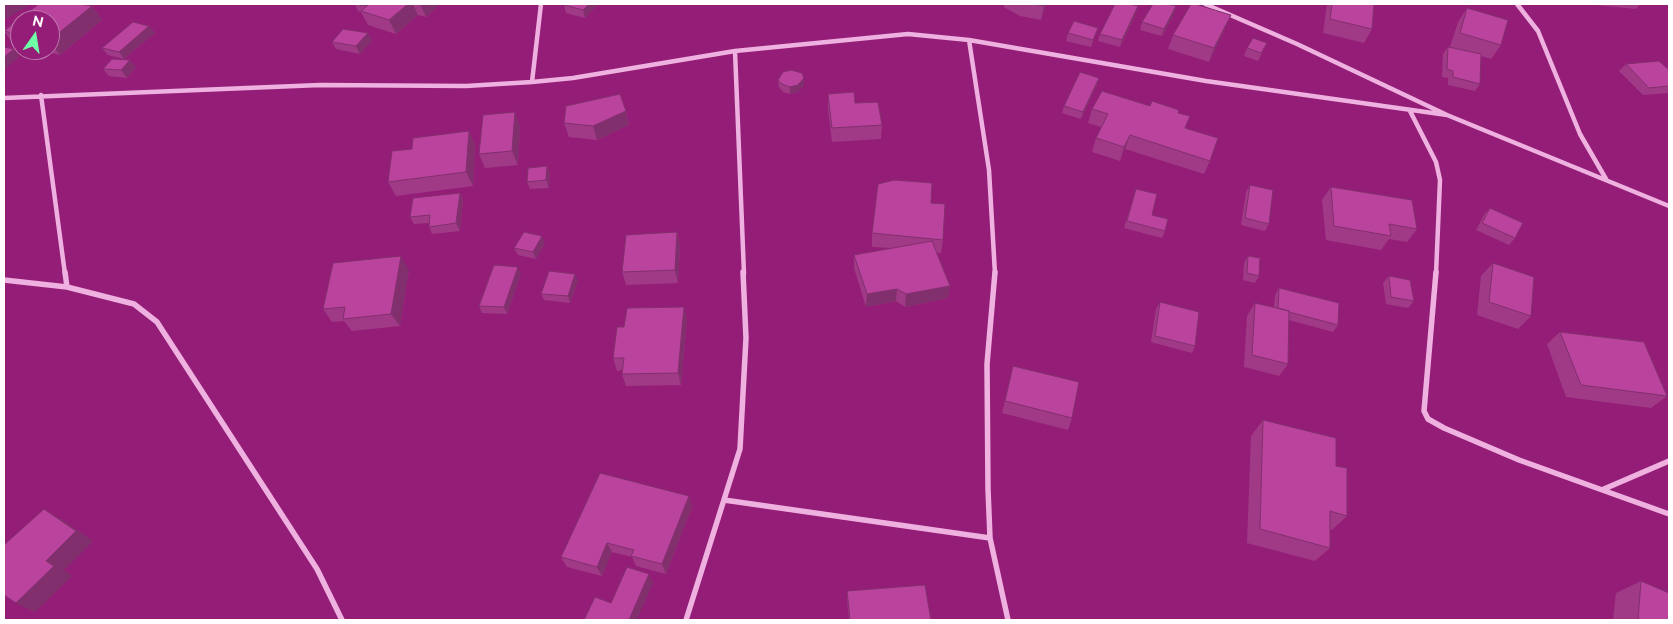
<!DOCTYPE html>
<html>
<head>
<meta charset="utf-8">
<style>
	body { margin:0 }
	#map { position:relative; width:1673px; height:624px; overflow:hidden; background:#941e77; font-family:Raleway,sans-serif }
	canvas { display:block }
	.frame { position:absolute; inset:0; border:5px solid #fff; pointer-events:none }
	.north { position:absolute; left:10px; top:10px; width:50px; height:50px; box-sizing:border-box; background:#941e77; border:1px solid #bf78ad; border-radius:50%; rotate:13deg; font-size:14px; font-weight:700; line-height:20px; text-align:center; color:#fff }
	.north::after { content:''; display:block; margin:auto; width:18px; height:22px; background:#70fda8; clip-path:polygon(50% 0,100% 100%,50% 72%,0 100%) }
</style>
</head>
<body>
<div id="map">
<canvas width="1673" height="624"></canvas>
<div class="frame"></div>
<div class="north">N</div>
</div>
<script>
const g = document.querySelector('canvas').getContext('2d');
g.lineJoin = 'round';
const toPath = rows => new Path2D(rows.map(r => 'M' + r).join(''));
function trace(path, color, width, dash) { g.strokeStyle = color; g.lineWidth = width; g.lineCap = dash ? 'butt' : 'round'; g.setLineDash(dash || []); g.stroke(path); }
function fillPath(path, color) { g.fillStyle = color; g.fill(path, 'evenodd'); }
const streetFar1 = toPath([
	[1205,4,1297,44,1447,115,1669,206],
	[1517,4,1538,31,1580,134,1606,179],
	[969,40,989,170,995,274],
	[735,51,744,274],
	[532,82,541,4],
	[41,95,65,274],
	[4,98,320,85,466,86,532,82,573,78,735,51,908,34,969,40,1206,81,1447,115],
	[1410,111,1436,162,1440,180,1436,274]
]);
const street = toPath([
	[65,272,67,287],
	[995,272,987,364,988,489,990,538,1008,620],
	[1436,272,1424,411,1428,419,1444,428,1519,460,1669,514],
	[4,280,67,287,134,304,157,322,317,569,342,620],
	[1604,489,1669,461],
	[724,500,990,538],
	[686,620,740,449,746,338,743,272]
]);
const wall = toPath([
	[39,4,79,4,92,6,102,20,60,55,38,50,50,50,50,20,20,20,20,46,15,45,4,32,4,30],
	[355,4,438,4,439,5,426,17,418,15,396,34,368,25,361,12,358,11],
	[566,4,598,4,585,18,566,13,564,5],
	[1004,4,1046,4,1041,20,1020,16,1004,7],
	[1327,4,1374,4,1372,29,1364,43,1323,33],
	[1595,4,1640,4,1636,9,1596,5],
	[1176,6,1174,14,1162,36,1140,30,1142,22],
	[1467,8,1501,45,1491,59,1481,56,1480,84,1475,91,1448,85,1448,78,1442,77,1443,54,1448,47,1462,50,1450,47,1458,22],
	[1136,14,1120,47,1098,41,1100,34],
	[149,26,155,33,124,59,108,55,102,48],
	[1098,28,1096,35,1091,47,1066,41,1068,33],
	[1225,29,1209,62,1168,49,1173,35],
	[372,41,360,54,336,49,332,42],
	[1267,43,1258,61,1244,56,1247,48],
	[1626,64,1669,70,1669,93,1643,95,1619,71],
	[136,67,127,78,109,76,103,69],
	[1099,78,1097,85,1081,119,1062,113,1064,106],
	[778,80,804,85,798,92,790,94,783,92,779,87],
	[828,94,855,103,882,125,881,139,832,142,828,108],
	[1150,106,1185,128,1210,161,1204,174,1125,149,1120,161,1092,152,1096,138,1101,127,1088,123,1092,109],
	[626,111,629,125,597,140,569,137,564,123],
	[520,126,518,165,485,168,479,154],
	[475,144,473,186,396,196,388,182],
	[547,166,550,173,549,188,530,189,527,182],
	[1250,185,1269,224,1265,231,1241,225,1246,192],
	[1331,187,1417,229,1407,242,1389,239,1381,250,1326,240,1322,200],
	[1136,189,1152,215,1165,231,1162,238,1124,228],
	[460,193,463,200,460,231,432,234,429,227,429,223,414,224,410,217],
	[931,203,943,240,941,253,937,253,950,286,948,298,905,307,896,301,866,307,854,268,854,255,891,248,872,247,872,233],
	[1490,208,1515,238,1509,245,1476,230,1484,215],
	[677,232,680,245,678,283,626,285,622,272],
	[545,243,536,259,518,255,514,248],
	[1248,256,1259,276,1255,283,1243,280,1244,263],
	[1493,263,1531,316,1518,329,1477,315,1481,276],
	[409,270,400,326,352,331,344,321,332,322,323,309],
	[521,274,507,314,482,313,479,306],
	[1389,276,1414,301,1408,308,1386,304,1383,283],
	[578,281,570,303,544,300,541,294],
	[1279,288,1338,325,1333,332,1289,320,1288,364,1279,376,1244,367,1247,316,1255,303,1274,307,1275,295],
	[1160,302,1195,346,1192,353,1151,342,1156,309],
	[687,320,681,385,626,386,622,374,622,370,617,371,613,358],
	[1560,332,1667,396,1651,408,1566,397,1547,344],
	[1013,366,1072,418,1068,430,1002,413],
	[1263,420,1347,516,1332,530,1330,529,1330,548,1315,561,1247,543,1251,436],
	[692,507,666,574,636,566,632,557,612,552,602,576,567,567,561,557],
	[1641,581,1669,620,1613,620,1616,593],
	[847,591,931,620,849,620,847,600]
]);
const shadedWall = toPath([
	[4,4,27,4,28,6,4,20],
	[408,4,413,4,418,15,396,34,389,20],
	[420,4,438,4,439,5,426,17],
	[589,4,598,4,585,18,583,10],
	[1044,4,1046,4,1041,20,1044,6],
	[92,6,102,20,60,55,50,42,50,40],
	[1138,6,1136,14,1120,47,1122,40],
	[1176,6,1174,14,1162,36,1164,29],
	[1231,15,1225,29,1209,62,1214,48],
	[149,26,155,33,124,59,119,52],
	[1098,28,1096,35,1091,47,1093,40],
	[368,33,372,41,360,54,356,46],
	[14,49,20,56,4,70,4,57],
	[130,60,136,67,127,78,121,70],
	[804,78,804,85,798,92,790,94,790,87],
	[1099,78,1097,85,1081,119,1083,112],
	[626,111,629,125,597,140,593,126],
	[515,112,520,126,518,165,512,151],
	[469,131,475,144,473,186,466,172],
	[1130,135,1125,149,1120,161,1124,147],
	[547,166,550,173,549,188,546,180],
	[460,193,463,200,460,231,456,223],
	[677,232,680,245,678,283,675,270],
	[542,236,545,243,536,259,533,252],
	[401,256,409,270,400,326,391,314],
	[518,267,521,274,507,314,504,307],
	[575,274,578,281,570,303,568,296],
	[950,286,948,298,905,307,906,294],
	[897,289,896,301,866,307,867,294],
	[684,307,687,320,681,385,678,373],
	[689,496,692,507,666,574,662,564],
	[44,509,61,519,93,541,64,570,72,576,35,612,16,603,46,561],
	[607,543,612,552,602,576,597,567],
	[649,574,653,583,637,620,629,620]
]);
const building = toPath([
	[39,4,79,4,92,6,50,40,50,20,20,20,20,35,4,31,39,4],
	[354,4,369,4,366,6,354,4],
	[369,4,408,4,389,20,361,11,369,4],
	[566,4,589,4,583,10,564,5,566,4],
	[1032,4,1044,4,1044,6,1032,4],
	[1115,4,1129,4,1138,6,1122,40,1100,34,1115,4],
	[1153,4,1168,4,1176,6,1164,29,1142,22,1153,4],
	[1191,4,1195,4,1231,15,1214,48,1173,35,1191,4],
	[1332,4,1374,4,1372,29,1330,19,1332,4],
	[1467,8,1508,20,1501,45,1460,33,1467,8],
	[1074,21,1098,28,1093,40,1068,33,1074,21],
	[133,22,149,26,119,52,102,48,133,22],
	[343,29,368,33,356,46,332,42,343,29],
	[1253,38,1267,43,1261,53,1247,48,1253,38],
	[4,47,14,49,4,57,4,47],
	[1448,47,1481,54,1480,84,1453,77,1453,71,1447,69,1448,47],
	[112,59,130,60,121,70,103,69,112,59],
	[1659,61,1669,70,1669,86,1649,88,1626,64,1659,61],
	[791,70,802,73,804,78,798,85,790,87,782,84,778,80,783,72,791,70],
	[1080,72,1099,78,1083,112,1064,106,1080,72],
	[1102,91,1150,106,1152,101,1179,110,1178,113,1190,116,1185,128,1218,138,1210,161,1130,135,1124,147,1096,138,1108,114,1092,109,1102,91],
	[854,92,855,103,878,102,882,125,832,128,828,94,854,92],
	[620,94,626,111,593,126,564,123,566,106,620,94],
	[515,112,512,151,479,154,483,115,515,112],
	[469,131,466,172,388,182,392,151,412,149,413,138,469,131],
	[547,166,546,180,527,182,528,168,547,166],
	[894,180,932,183,931,203,945,204,943,240,872,233,878,184,894,180],
	[1250,185,1273,190,1269,224,1245,218,1250,185],
	[1331,187,1412,200,1417,229,1389,224,1391,236,1334,226,1331,187],
	[1136,189,1157,194,1152,215,1168,219,1165,231,1127,221,1136,189],
	[460,193,456,223,429,227,430,215,410,217,413,198,460,193],
	[1490,208,1523,223,1515,238,1482,223,1490,208],
	[524,232,542,236,533,252,514,248,524,232],
	[677,232,675,270,622,272,626,235,677,232],
	[932,241,950,286,906,294,897,289,867,294,854,255,932,241],
	[401,256,391,314,343,319,345,307,323,309,333,263,401,256],
	[1248,256,1260,258,1259,276,1247,273,1248,256],
	[1493,263,1534,277,1531,316,1489,302,1493,263],
	[494,265,518,267,504,307,479,306,494,265],
	[549,271,575,274,568,296,541,294,549,271],
	[1389,276,1410,280,1414,301,1391,297,1389,276],
	[1279,288,1339,303,1338,325,1289,312,1289,311,1278,308,1279,288],
	[1160,302,1199,312,1195,346,1155,336,1160,302],
	[1255,303,1289,311,1288,364,1252,355,1255,303],
	[684,307,678,373,622,374,624,358,613,358,617,327,624,327,627,308,684,307],
	[1560,332,1644,342,1667,396,1581,385,1560,332],
	[1013,366,1079,382,1072,418,1005,401,1013,366],
	[1263,420,1336,438,1336,466,1347,468,1347,516,1330,511,1330,548,1260,529,1263,420],
	[600,473,689,496,662,564,631,556,634,550,607,543,597,567,561,557,600,473],
	[44,509,76,531,46,561,54,566,16,603,4,595,4,545,44,509],
	[627,567,649,574,629,620,584,620,595,597,611,603,627,567],
	[1641,581,1669,593,1669,620,1638,620,1641,581],
	[925,585,931,620,850,620,847,591,925,585]
]);
trace(streetFar1, '#eeb1e0', 4.5);
trace(street, '#eeb1e0', 5.5);
fillPath(wall, '#a03a87');
fillPath(shadedWall, '#822f6e');
fillPath(building, '#ba439d');
trace(building, '#822f6e', 1);
</script>
</body>
</html>
